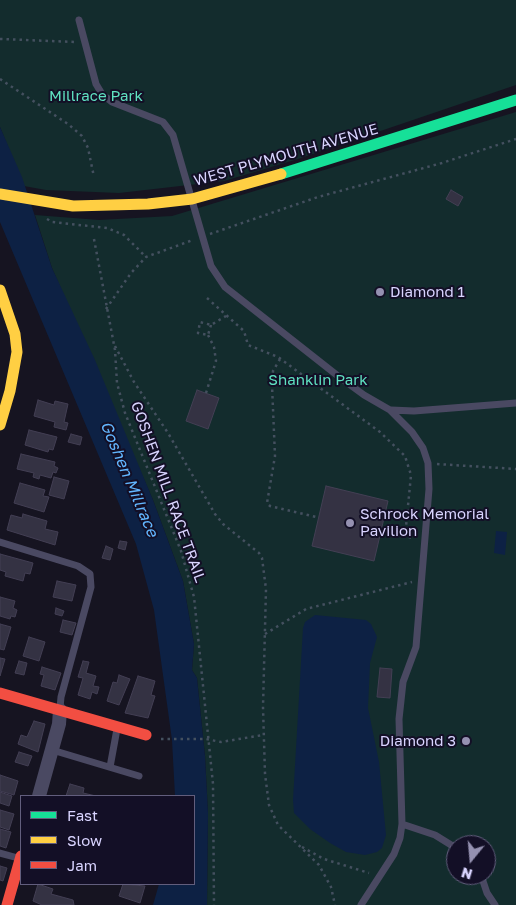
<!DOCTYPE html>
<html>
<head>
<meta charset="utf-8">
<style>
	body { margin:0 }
	#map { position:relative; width:516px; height:905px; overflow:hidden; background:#161421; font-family:"Golos Text",sans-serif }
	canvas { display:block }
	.legend { position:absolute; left:20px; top:795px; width:175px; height:90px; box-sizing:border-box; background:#130f26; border:1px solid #625e7d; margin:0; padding:6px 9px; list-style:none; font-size:15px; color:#d9d4ff }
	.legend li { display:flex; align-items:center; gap:10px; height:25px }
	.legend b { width:25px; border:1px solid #625e7d }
	.north { position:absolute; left:446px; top:835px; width:50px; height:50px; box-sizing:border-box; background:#130f26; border:1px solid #625e7d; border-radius:50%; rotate:197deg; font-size:14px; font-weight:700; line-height:20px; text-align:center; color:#d9d4ff }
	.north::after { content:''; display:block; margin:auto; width:18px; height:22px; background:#9591b1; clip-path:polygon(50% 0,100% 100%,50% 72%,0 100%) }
</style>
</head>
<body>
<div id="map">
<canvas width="516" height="905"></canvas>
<ul class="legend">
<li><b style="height:6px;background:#16e098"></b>Fast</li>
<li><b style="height:6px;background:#ffcf43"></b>Slow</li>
<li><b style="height:6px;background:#f24e42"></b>Jam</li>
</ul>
<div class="north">N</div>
</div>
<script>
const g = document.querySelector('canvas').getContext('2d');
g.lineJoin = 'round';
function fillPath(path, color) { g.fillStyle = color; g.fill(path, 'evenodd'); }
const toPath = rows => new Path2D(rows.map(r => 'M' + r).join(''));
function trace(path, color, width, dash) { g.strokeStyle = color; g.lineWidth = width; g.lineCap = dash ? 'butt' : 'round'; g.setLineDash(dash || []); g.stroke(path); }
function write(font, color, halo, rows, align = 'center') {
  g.font = font + ' "Golos Text",sans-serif'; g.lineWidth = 4; g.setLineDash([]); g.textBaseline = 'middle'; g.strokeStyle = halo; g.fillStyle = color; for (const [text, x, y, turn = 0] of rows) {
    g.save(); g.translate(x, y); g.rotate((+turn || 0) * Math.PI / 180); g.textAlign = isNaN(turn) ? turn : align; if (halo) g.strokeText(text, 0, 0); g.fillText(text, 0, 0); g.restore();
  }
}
const green = toPath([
	[0,0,516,0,516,85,298,159,224,181,119,193,46,190,24,186,0,127],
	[516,112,516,905,207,905,208,813,205,756,197,678,192,670,194,644,183,581,153,500,52,268,35,215,99,220,172,216],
	[456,845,486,845,486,875,456,875]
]);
const water = toPath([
	[0,127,22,177,52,268,95,360,153,500,183,581,194,644,192,670,197,678,205,756,208,813,207,905,153,905,159,884,194,884,194,796,175,796,172,740,154,610,136,544,0,222],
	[496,531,507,532,505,555,494,553],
	[315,615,366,620,371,624,377,637,370,663,368,708,379,762,386,835,382,848,377,852,365,855,346,852,330,843,310,829,294,813,293,800,303,628,305,622]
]);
const building = toPath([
	[451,190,463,197,458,206,446,199,451,190],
	[197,390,219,398,208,429,186,421,197,390],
	[38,400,54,405,55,401,68,404,64,422,68,423,66,430,54,427,55,422,34,416,38,400],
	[29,430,57,437,53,450,49,449,48,452,25,445,29,430],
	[71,434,82,437,80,445,68,442,71,434],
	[21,454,55,462,54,466,58,468,56,473,53,472,51,478,40,475,39,479,33,477,34,473,17,469,21,454],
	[54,477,69,481,64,499,49,495,54,477],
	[20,483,45,490,43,496,49,497,44,512,14,503,20,483],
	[326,486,388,501,374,561,312,546,326,486],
	[23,514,47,521,45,529,58,532,55,545,7,530,11,515,22,518,23,514],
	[120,541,127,542,125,550,118,548,120,541],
	[106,546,113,549,110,560,102,558,106,546],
	[0,554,33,563,30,574,25,573,23,581,5,576,6,572,0,570,0,554],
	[57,581,76,585,72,601,53,597,57,581],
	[0,597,15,601,13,608,17,610,15,617,11,616,10,619,0,616,0,597],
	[56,608,64,611,62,616,55,614,56,608],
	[63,620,76,623,72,635,60,632,63,620],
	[0,624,11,627,4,650,0,649,0,624],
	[29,637,45,642,39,661,23,656,29,637],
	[0,658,5,659,0,676,0,658],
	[19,661,27,663,24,675,15,673,19,661],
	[83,661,89,662,86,673,96,676,93,686,99,687,97,694,92,692,90,699,78,695,83,678,78,677,83,661],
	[42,667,61,673,55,690,41,686,44,675,40,674,42,667],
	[380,668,392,669,390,698,377,697,380,668],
	[119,675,130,679,119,705,107,701,113,682,117,683,119,675],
	[138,676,155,681,151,695,155,696,148,718,125,713,138,676],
	[34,721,45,724,38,752,18,744,21,735,27,737,34,721],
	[19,752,32,756,28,766,15,762,19,752],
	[0,775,18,781,14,795,0,791,0,775],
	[70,784,84,788,83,793,96,796,66,796,70,784],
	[0,792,12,796,9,806,0,803,0,792],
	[0,810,14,814,9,830,0,827,0,810],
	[0,829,11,832,6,848,0,846,0,829],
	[0,866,7,868,3,881,0,880,0,866],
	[38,884,53,889,51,894,73,900,74,905,42,905,33,901,38,884],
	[123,884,145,886,140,903,119,896,123,884]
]);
const path = toPath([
	[0,39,76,42],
	[0,79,68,124,82,136,88,148,94,177],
	[47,219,52,222,107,228,124,235,146,257],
	[210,234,318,197,442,163,516,139],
	[94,239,115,350,117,383,125,413,181,551,194,597,213,784,214,905],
	[207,298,244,331,248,345,278,357,380,432,405,456,411,475,405,537],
	[106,309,131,273,146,257,193,240],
	[211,325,208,335,198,333,200,322,211,325,226,316],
	[115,346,134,382,168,433,215,514,223,524,259,553,262,558,266,589,263,707,265,774,269,805,278,825,319,865,331,887,335,905],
	[280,359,273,371,272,385,275,456,267,503,270,506,316,517],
	[206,393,216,361,214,347,208,335],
	[437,464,516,469],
	[383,532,414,538],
	[265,634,306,609,412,582],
	[161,739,206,739,221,742,263,735],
	[302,847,324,859,369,873]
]);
const lane = toPath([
	[79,20,96,84,102,94,112,102,163,122,173,135,211,266,225,287,338,376,364,395,390,410,412,432,423,448,428,463,429,489,416,647,403,682,399,719,402,824,400,838,394,854,361,905],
	[391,410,414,411,516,403],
	[0,542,78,566,90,574,91,587,61,697,60,708],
	[52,750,139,776],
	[110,767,117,729],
	[402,824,435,835,456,848],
	[0,853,18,858],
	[481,875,487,893,495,905]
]);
const street = toPath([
	[39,796,59,724,60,710]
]);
const fast = toPath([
	[281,174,516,100]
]);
const slow = toPath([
	[0,194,73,206,148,204,192,199,281,174],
	[0,290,15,334,17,352,10,391,0,425]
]);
const jam = toPath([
	[0,693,146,735],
	[7,905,21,856]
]);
const markers = [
	[380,292,5,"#9591b1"],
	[350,523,5,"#9591b1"],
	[466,741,5,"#9591b1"]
];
const parkNames = [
	["Millrace Park",96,96],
	["Shanklin Park",318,380]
];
const streetNames = [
	["WEST PLYMOUTH AVENUE",286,155,-16],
	["GOSHEN MILL RACE TRAIL",168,492,70]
];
const poiNames = [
	["Diamond 1",390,292],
	["Schrock Memorial",360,514],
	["Pavilion",360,531],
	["Diamond 3",456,741,"right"]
];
const waterNames = [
	["Goshen Millrace",129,479,67]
];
fillPath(green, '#132c2d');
fillPath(water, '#0d2144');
fillPath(building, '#343243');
trace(building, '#433f54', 1);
trace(path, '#44505f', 2.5, [2.5, 4]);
trace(lane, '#4a4962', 7);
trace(street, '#4a4962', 14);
trace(fast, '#16e098', 11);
trace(slow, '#ffcf43', 11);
trace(jam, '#f24e42', 11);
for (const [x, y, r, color] of markers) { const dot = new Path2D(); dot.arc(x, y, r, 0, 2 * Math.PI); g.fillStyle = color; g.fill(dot); trace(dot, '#130f26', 2); }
write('15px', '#5fe0c0', '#130f26', parkNames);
write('15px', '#d9d4ff', '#130f26', streetNames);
write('15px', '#d9d4ff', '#130f26', poiNames, 'left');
write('italic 16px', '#62b6ff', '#130f26', waterNames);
</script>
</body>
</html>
